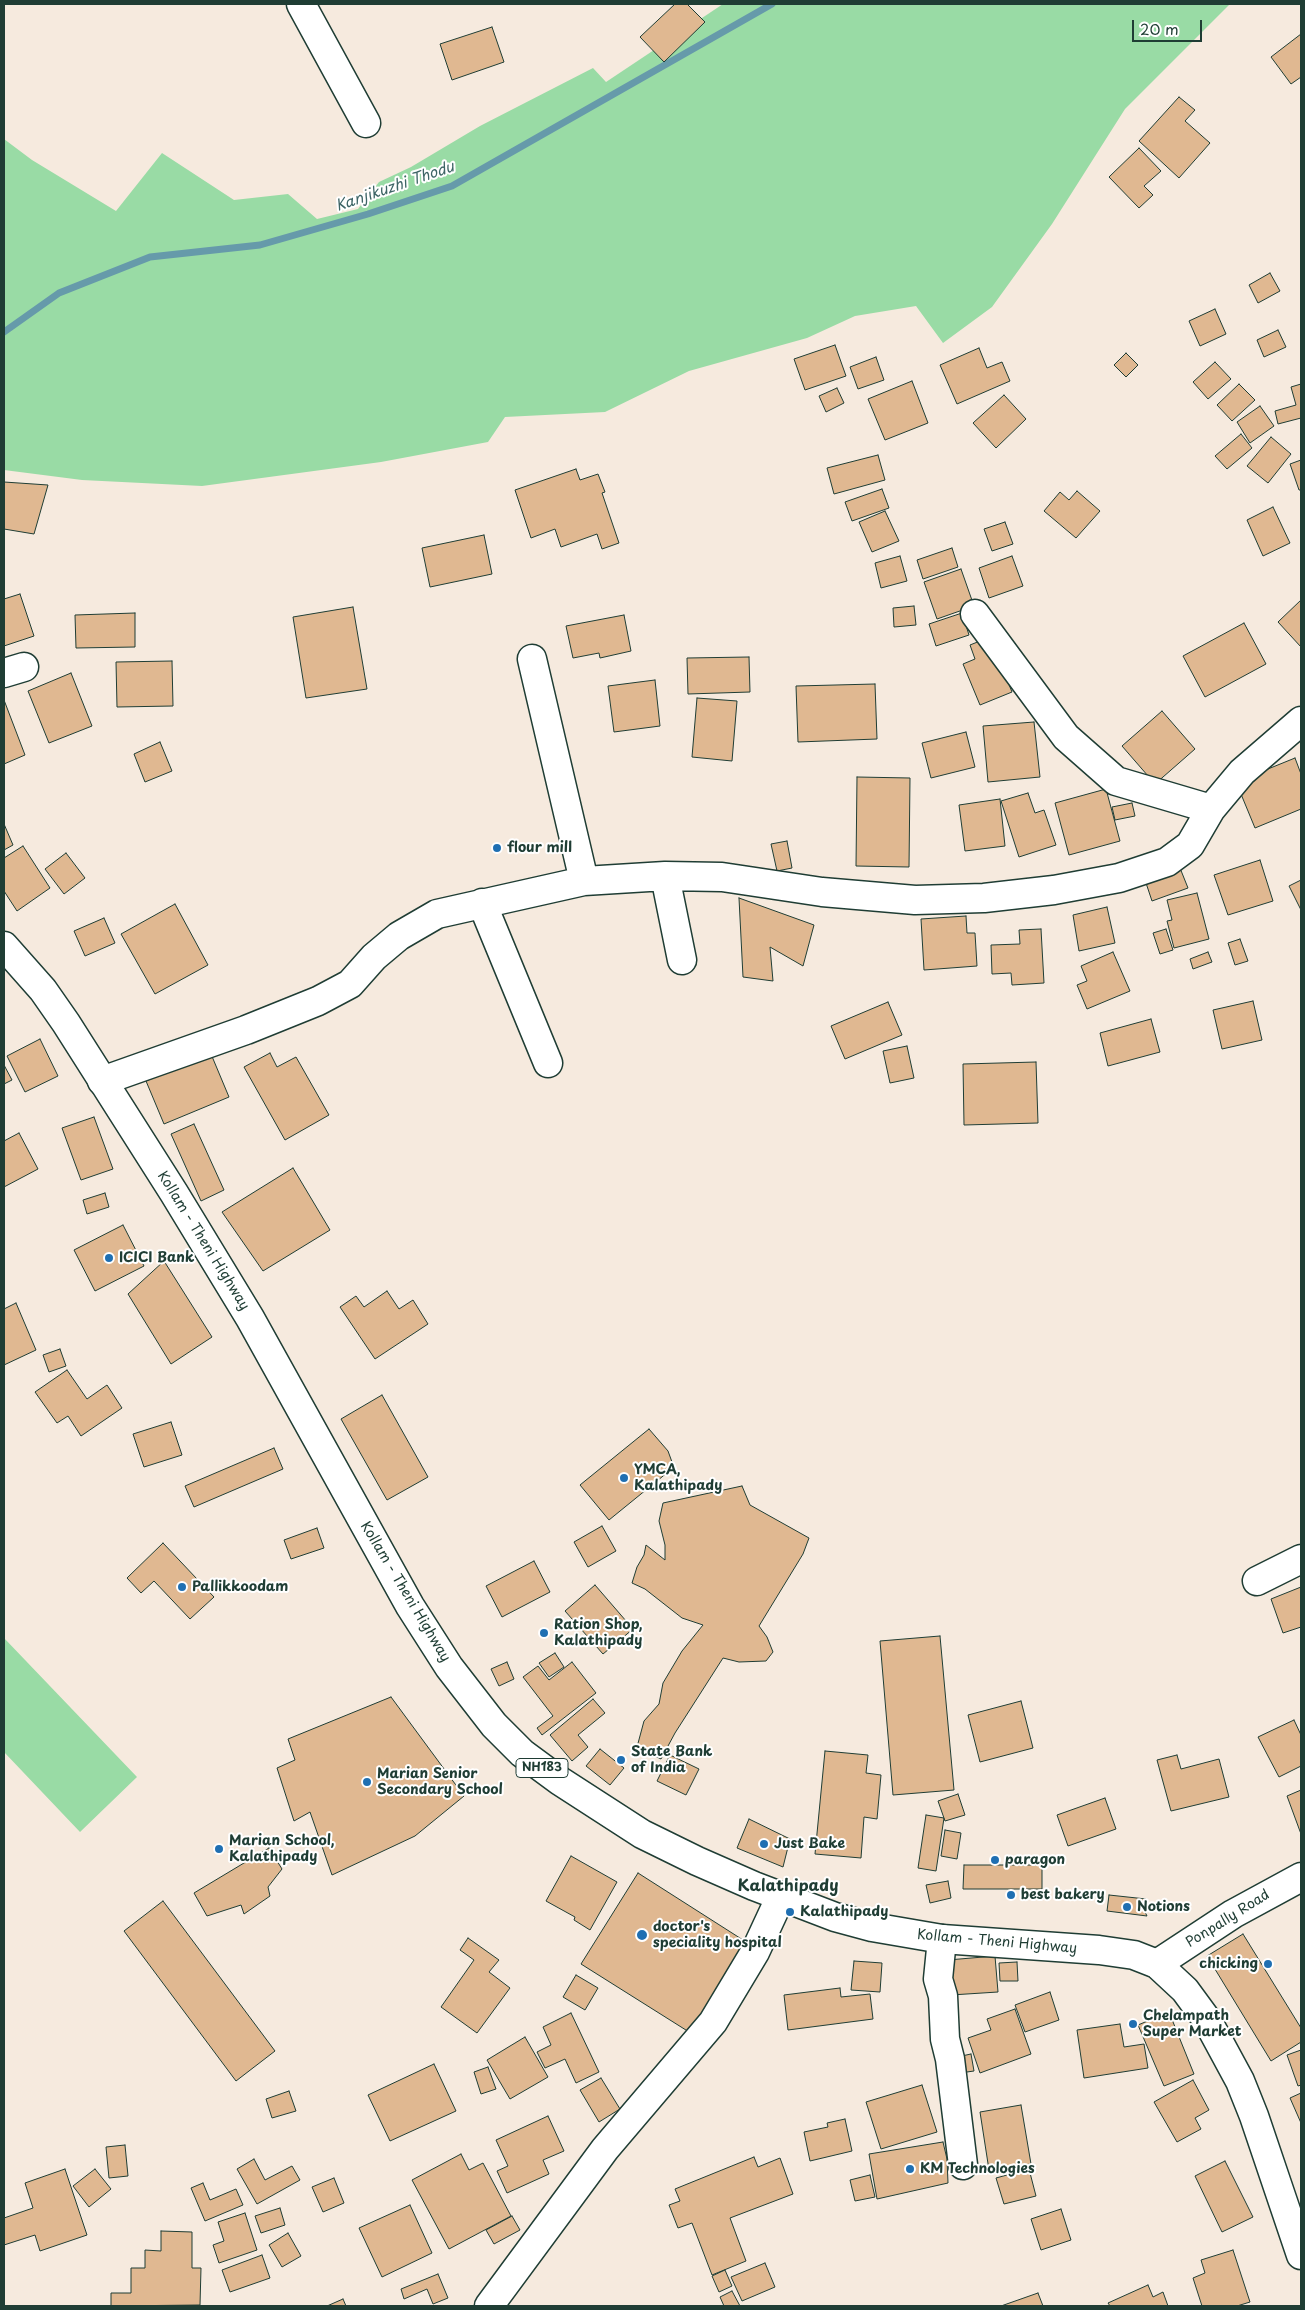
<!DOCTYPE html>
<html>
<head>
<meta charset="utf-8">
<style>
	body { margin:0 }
	#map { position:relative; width:1305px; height:2310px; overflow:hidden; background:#f6eade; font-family:"Playpen Sans",sans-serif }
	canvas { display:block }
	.frame { position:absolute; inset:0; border:5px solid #1f3d34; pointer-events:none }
	.scale { position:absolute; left:1132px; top:20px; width:70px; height:22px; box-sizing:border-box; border:2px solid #1f3d34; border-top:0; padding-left:6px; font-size:15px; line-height:18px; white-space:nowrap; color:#1f3d34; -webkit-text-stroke:4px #fff; paint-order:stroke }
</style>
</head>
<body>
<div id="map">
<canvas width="1305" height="2310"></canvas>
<div class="frame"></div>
<div class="scale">20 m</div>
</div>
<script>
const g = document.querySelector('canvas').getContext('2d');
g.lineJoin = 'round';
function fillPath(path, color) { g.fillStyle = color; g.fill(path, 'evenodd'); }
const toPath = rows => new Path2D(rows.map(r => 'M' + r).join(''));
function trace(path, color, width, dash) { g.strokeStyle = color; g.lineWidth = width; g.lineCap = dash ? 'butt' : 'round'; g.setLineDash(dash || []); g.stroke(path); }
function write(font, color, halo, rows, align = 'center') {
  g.font = font + ' "Playpen Sans",sans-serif'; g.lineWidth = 4; g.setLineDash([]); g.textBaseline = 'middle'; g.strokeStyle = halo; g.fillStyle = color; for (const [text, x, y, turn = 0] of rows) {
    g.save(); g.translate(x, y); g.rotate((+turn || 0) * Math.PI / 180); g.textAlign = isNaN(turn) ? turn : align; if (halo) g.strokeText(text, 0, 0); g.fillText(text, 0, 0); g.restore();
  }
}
const green = toPath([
	[723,4,1230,4,1125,109,1052,224,992,307,943,343,916,306,855,316,807,338,689,371,605,412,505,417,488,442,381,462,202,486,82,480,4,470,4,139,32,160,116,211,162,153,234,200,288,194,317,219,358,209,379,182,411,167,480,126,593,68,606,82],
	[4,1638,137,1777,80,1832,4,1752]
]);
const stream = toPath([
	[4,332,59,293,150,257,260,245,368,214,452,186,772,4]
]);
const building = toPath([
	[675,4,687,4,705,22,664,62,640,37,675,4],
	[492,27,504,62,452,80,440,44,492,27],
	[1301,34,1301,77,1291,84,1271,57,1301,34],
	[1179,97,1195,110,1185,121,1210,143,1179,178,1139,141,1179,97],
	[1139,148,1161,171,1144,186,1153,195,1139,208,1109,177,1139,148],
	[1270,273,1280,291,1258,303,1249,285,1270,273],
	[1215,309,1226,334,1200,346,1189,321,1215,309],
	[1278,330,1286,347,1264,357,1257,340,1278,330],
	[835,345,846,376,805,390,794,359,835,345],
	[979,348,987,368,1002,362,1010,381,957,404,940,365,979,348],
	[1126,353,1138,365,1126,377,1114,365,1126,353],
	[876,357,884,380,858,389,850,367,876,357],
	[1215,362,1231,379,1208,399,1193,382,1215,362],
	[912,381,928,423,885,440,868,399,912,381],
	[1239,384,1255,400,1232,421,1217,405,1239,384],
	[1301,384,1301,418,1278,424,1275,411,1296,405,1291,387,1301,384],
	[837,388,844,403,826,412,819,396,837,388],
	[1004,395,1026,419,996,448,973,423,1004,395],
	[1260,406,1274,426,1250,443,1237,422,1260,406],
	[1241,434,1252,448,1227,469,1215,456,1241,434],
	[1271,437,1291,454,1268,483,1247,466,1271,437],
	[878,455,885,480,834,494,827,468,878,455],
	[1301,460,1301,490,1299,490,1290,464,1301,460],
	[576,469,580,480,598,474,605,492,602,493,619,543,602,549,597,534,561,547,555,529,531,538,515,490,576,469],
	[4,482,48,485,34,534,4,529,4,482],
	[882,489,889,508,852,521,845,502,882,489],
	[1077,491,1100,511,1076,538,1044,511,1060,492,1069,500,1077,491],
	[1273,507,1290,543,1263,556,1247,520,1273,507],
	[885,511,899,541,872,552,859,522,885,511],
	[1005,522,1013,544,992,551,984,529,1005,522],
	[484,535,492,574,430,587,422,548,484,535],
	[952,548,958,567,923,579,917,560,952,548],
	[900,556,907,581,881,588,875,563,900,556],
	[1012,556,1023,586,989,598,979,568,1012,556],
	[961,569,974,606,937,619,924,582,961,569],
	[20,594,34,636,4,646,4,599,20,594],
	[1301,600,1301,647,1278,622,1301,600],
	[914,606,916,625,894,627,893,608,914,606],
	[353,607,367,689,306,698,293,617,353,607],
	[135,613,135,647,76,648,75,615,135,613],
	[962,613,969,635,936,646,929,624,962,613],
	[624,615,631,651,600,658,599,653,573,658,566,626,624,615],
	[1244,623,1266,664,1205,697,1183,656,1244,623],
	[990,637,1012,692,980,705,963,664,975,659,970,645,990,637],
	[749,657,750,692,688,694,687,658,749,657],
	[172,661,173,706,117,707,116,662,172,661],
	[71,673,92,726,49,743,28,691,71,673],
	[655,680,660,726,614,732,608,686,655,680],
	[875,684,877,739,798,742,796,686,875,684],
	[697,698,737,701,732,761,692,757,697,698],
	[4,700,25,755,4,764,4,700],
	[1162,711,1195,749,1155,784,1122,746,1162,711],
	[1034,722,1040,777,988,782,983,726,1034,722],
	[966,732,975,767,931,778,922,743,966,732],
	[160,742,172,771,145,782,134,754,160,742],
	[1295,758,1301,774,1301,809,1255,828,1236,782,1295,758],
	[857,777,910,778,909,867,856,866,857,777],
	[1106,789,1120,841,1069,855,1055,803,1106,789],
	[1028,793,1035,813,1044,810,1056,845,1019,857,1001,801,1028,793],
	[1000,799,1005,846,965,851,959,805,1000,799],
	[1132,803,1135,816,1115,820,1112,807,1132,803],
	[4,824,13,845,4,850,4,824],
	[787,841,792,868,777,871,771,844,787,841],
	[23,846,50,888,17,911,4,891,4,858,23,846],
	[66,853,85,878,64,894,45,869,66,853],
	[1260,860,1273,901,1228,915,1214,875,1260,860],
	[1180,868,1188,888,1152,901,1145,880,1180,868],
	[1301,880,1301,910,1289,886,1301,880],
	[1197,893,1209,939,1174,948,1167,921,1172,920,1167,900,1197,893],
	[739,898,814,925,803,966,770,947,773,981,743,977,739,898],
	[175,904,208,965,155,994,121,934,175,904],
	[1107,907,1115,943,1079,951,1073,915,1107,907],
	[966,916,967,933,975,933,977,966,924,970,921,919,966,916],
	[104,918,115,943,85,956,74,931,104,918],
	[1041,929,1044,983,1012,985,1011,973,992,974,991,945,1020,944,1019,930,1041,929],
	[1166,929,1173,950,1160,954,1153,933,1166,929],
	[1240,939,1248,961,1235,965,1228,943,1240,939],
	[1113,952,1130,991,1087,1009,1077,985,1087,981,1081,966,1113,952],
	[1208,952,1212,962,1193,969,1190,959,1208,952],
	[1253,1001,1262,1040,1222,1049,1213,1010,1253,1001],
	[888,1002,902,1035,845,1059,831,1026,888,1002],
	[1151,1019,1160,1052,1108,1066,1100,1033,1151,1019],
	[40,1039,58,1076,25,1092,7,1056,40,1039],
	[907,1046,914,1078,890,1083,883,1051,907,1046],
	[270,1053,277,1067,296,1057,329,1115,285,1140,244,1067,270,1053],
	[211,1054,229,1097,164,1124,146,1081,211,1054],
	[1036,1062,1038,1123,964,1125,963,1064,1036,1062],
	[4,1065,12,1080,4,1084,4,1065],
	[94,1117,113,1169,81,1180,62,1128,94,1117],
	[194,1124,224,1190,201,1201,171,1134,194,1124],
	[19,1133,38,1169,4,1187,4,1141,19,1133],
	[293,1168,330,1230,263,1271,222,1212,293,1168],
	[105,1193,109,1207,87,1214,83,1200,105,1193],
	[123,1225,144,1266,95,1291,74,1250,123,1225],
	[164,1261,212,1337,171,1364,128,1294,164,1261],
	[387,1291,399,1309,413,1300,428,1324,375,1359,340,1307,356,1296,364,1307,387,1291],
	[16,1303,36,1350,4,1365,4,1309,16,1303],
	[60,1349,66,1366,49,1372,43,1355,60,1349],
	[67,1370,87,1399,107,1385,122,1408,81,1436,68,1416,57,1423,35,1392,67,1370],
	[382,1395,428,1477,387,1500,341,1419,382,1395],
	[171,1422,182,1455,144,1467,133,1434,171,1422],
	[649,1429,668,1451,672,1462,668,1472,609,1520,580,1485,649,1429],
	[274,1448,283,1469,194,1507,185,1486,274,1448],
	[742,1486,750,1505,809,1538,803,1554,759,1626,767,1637,773,1652,766,1661,739,1662,723,1658,675,1733,661,1759,637,1747,644,1721,659,1704,663,1683,682,1651,703,1625,682,1618,645,1589,632,1583,637,1567,644,1555,646,1545,665,1560,665,1545,659,1521,663,1503,742,1486],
	[602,1526,616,1551,588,1567,574,1542,602,1526],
	[317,1528,324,1548,291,1559,284,1540,317,1528],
	[163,1543,214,1597,190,1619,154,1581,141,1593,127,1578,163,1543],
	[534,1561,550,1592,502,1617,486,1586,534,1561],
	[595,1585,633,1629,603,1654,565,1611,595,1585],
	[1301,1587,1301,1627,1283,1633,1271,1599,1301,1587],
	[940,1636,954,1790,893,1795,880,1641,940,1636],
	[555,1653,564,1667,549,1677,539,1663,555,1653],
	[507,1662,514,1679,499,1686,491,1669,507,1662],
	[572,1662,596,1693,542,1735,537,1728,553,1716,523,1677,538,1666,549,1680,572,1662],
	[391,1697,464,1796,415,1836,332,1875,310,1812,294,1821,277,1768,295,1760,288,1739,391,1697],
	[593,1699,605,1713,578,1735,588,1747,572,1761,550,1735,593,1699],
	[1021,1701,1033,1748,980,1762,968,1715,1021,1701],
	[1294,1720,1301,1735,1301,1766,1279,1777,1258,1737,1294,1720],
	[600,1749,624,1768,610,1785,586,1766,600,1749],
	[825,1751,868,1755,866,1773,881,1775,877,1819,864,1817,861,1858,815,1854,825,1751],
	[670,1755,699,1769,686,1795,657,1781,670,1755],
	[1177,1755,1181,1769,1219,1759,1229,1797,1171,1811,1157,1760,1177,1755],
	[1301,1790,1301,1834,1287,1796,1301,1790],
	[958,1794,965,1815,945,1821,938,1801,958,1794],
	[1105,1798,1116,1829,1068,1846,1057,1815,1105,1798],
	[926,1815,944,1818,936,1871,918,1868,926,1815],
	[749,1819,790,1839,783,1867,737,1848,749,1819],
	[945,1830,961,1833,957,1859,941,1856,945,1830],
	[269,1848,282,1869,268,1887,270,1896,244,1914,241,1905,207,1916,194,1893,269,1848],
	[571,1856,617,1882,590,1930,574,1920,575,1917,546,1901,571,1856],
	[964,1865,1042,1865,1042,1889,963,1889,964,1865],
	[638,1873,754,1947,697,2037,581,1964,638,1873],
	[948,1881,951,1898,930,1903,926,1885,948,1881],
	[1109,1895,1146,1899,1148,1905,1144,1910,1147,1916,1107,1911,1109,1895],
	[163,1901,275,2051,236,2081,124,1931,163,1901],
	[1243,1934,1301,2028,1301,2042,1271,2061,1207,1956,1243,1934],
	[468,1938,499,1960,489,1972,510,1988,477,2033,441,2007,474,1960,460,1950,468,1938],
	[995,1956,998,1992,951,1995,948,1960,995,1956],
	[854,1961,882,1963,880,1992,851,1990,854,1961],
	[1017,1962,1018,1981,1000,1981,999,1963,1017,1962],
	[576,1975,598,1988,585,2010,563,1997,576,1975],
	[840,1988,841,1997,870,1994,873,2019,788,2030,784,1995,840,1988],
	[1050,1992,1059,2020,1025,2032,1015,2005,1050,1992],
	[1015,2009,1031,2054,980,2073,968,2038,991,2030,987,2019,1015,2009],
	[1169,2012,1194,2074,1164,2086,1138,2025,1169,2012],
	[571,2013,599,2072,576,2083,565,2059,545,2068,537,2052,551,2045,543,2027,571,2013],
	[1120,2024,1124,2047,1144,2044,1148,2068,1084,2078,1077,2030,1120,2024],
	[525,2037,548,2077,510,2099,487,2060,525,2037],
	[1301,2050,1301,2085,1298,2086,1287,2055,1301,2050],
	[971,2054,974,2071,960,2073,957,2057,971,2054],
	[434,2064,456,2111,390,2141,368,2095,434,2064],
	[488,2067,496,2089,481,2094,474,2072,488,2067],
	[601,2078,620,2109,599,2122,580,2090,601,2078],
	[1193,2080,1209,2110,1195,2118,1201,2129,1177,2142,1154,2102,1193,2080],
	[922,2085,937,2132,881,2149,866,2102,922,2085],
	[289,2091,296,2111,272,2118,266,2099,289,2091],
	[1301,2093,1301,2123,1290,2098,1301,2093],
	[1021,2105,1031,2164,989,2170,980,2112,1021,2105],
	[548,2116,564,2151,543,2160,549,2174,507,2193,497,2171,508,2166,496,2140,548,2116],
	[845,2119,852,2151,810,2161,804,2132,828,2127,827,2123,845,2119],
	[943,2142,947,2159,948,2183,877,2199,869,2154,943,2142],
	[125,2145,128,2176,109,2178,106,2147,125,2145],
	[461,2154,469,2170,483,2163,511,2216,449,2249,412,2180,461,2154],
	[754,2157,758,2167,780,2158,793,2194,730,2218,746,2261,712,2275,692,2223,678,2228,669,2205,680,2201,675,2189,754,2157],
	[254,2159,265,2180,292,2166,300,2180,257,2204,237,2169,254,2159],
	[1225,2161,1253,2217,1222,2232,1195,2176,1225,2161],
	[65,2169,87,2235,40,2251,35,2235,4,2245,4,2218,33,2208,25,2183,65,2169],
	[95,2169,111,2189,89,2207,73,2186,95,2169],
	[1029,2169,1036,2196,1004,2204,996,2178,1029,2169],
	[870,2175,875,2197,855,2201,850,2180,870,2175],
	[334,2178,344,2203,323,2212,312,2187,334,2178],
	[203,2183,210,2200,236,2189,243,2205,205,2221,191,2188,203,2183],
	[410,2205,432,2253,382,2277,359,2228,410,2205],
	[280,2208,285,2225,261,2233,255,2216,280,2208],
	[1061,2209,1071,2240,1041,2250,1031,2219,1061,2209],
	[245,2213,257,2250,219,2263,213,2245,224,2241,218,2222,245,2213],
	[512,2216,520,2230,494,2244,486,2230,512,2216],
	[161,2231,192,2232,192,2268,201,2268,200,2305,111,2306,111,2293,131,2293,131,2268,145,2268,145,2250,161,2251,161,2231],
	[288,2233,301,2256,282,2267,269,2245,288,2233],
	[1233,2250,1250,2302,1237,2306,1202,2306,1193,2278,1205,2273,1201,2260,1233,2250],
	[262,2255,270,2278,230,2292,222,2270,262,2255],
	[765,2263,775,2287,742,2301,731,2277,765,2263],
	[725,2270,732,2286,719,2292,712,2276,725,2270],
	[438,2274,448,2298,433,2304,427,2289,404,2299,401,2289,438,2274],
	[1148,2285,1153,2297,1163,2292,1168,2306,1110,2306,1108,2303,1148,2285],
	[732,2291,740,2306,724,2306,720,2297,732,2291],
	[1038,2293,1043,2306,1001,2306,1038,2293],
	[343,2299,346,2306,327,2306,343,2299]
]);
const minor = toPath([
	[301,4,366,123],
	[975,614,1066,737,1116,781,1211,809],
	[532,659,584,881],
	[4,673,24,667],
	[665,876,682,960],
	[482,903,548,1063],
	[102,1081,246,1030,318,1001,350,984,374,957,399,936,437,914,584,881,665,876,722,877,822,892,915,900,984,898,1054,890,1119,878,1167,862,1190,845,1211,809,1242,772,1301,721],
	[1257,1581,1301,1559],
	[942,1939,938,1979,943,1996,945,2039,950,2059,963,2165]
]);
const major = toPath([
	[1157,1964,1233,1914,1301,1877],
	[489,2306,605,2149,713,2022,755,1952,781,1896]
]);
const highway = toPath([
	[4,946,43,990,66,1023,174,1193,250,1318,410,1606,449,1667,494,1725,522,1753,560,1781,642,1834,697,1861,754,1886,835,1917,872,1927,942,1939,1099,1950,1134,1955,1157,1964,1185,1990,1207,2020,1240,2081,1254,2116,1301,2255]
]);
const markers = [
	[497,848,5,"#1f6fb2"],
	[109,1258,5,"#1f6fb2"],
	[624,1478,5,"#1f6fb2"],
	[182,1587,5,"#1f6fb2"],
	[544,1633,5,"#1f6fb2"],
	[621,1760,5,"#1f6fb2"],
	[367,1782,5,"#1f6fb2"],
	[764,1844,5,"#1f6fb2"],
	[219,1849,5,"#1f6fb2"],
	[995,1860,5,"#1f6fb2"],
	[1011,1895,5,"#1f6fb2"],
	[1127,1907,5,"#1f6fb2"],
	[790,1912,5,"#1f6fb2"],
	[642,1935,6,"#1f6fb2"],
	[1268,1964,5,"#1f6fb2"],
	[1133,2024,5,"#1f6fb2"],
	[910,2169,5,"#1f6fb2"]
];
const shields = [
	[542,1768,52]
];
const shieldNames = [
	["NH183",542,1768]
];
const poiNames = [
	["flour mill",507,848],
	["ICICI Bank",119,1258],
	["YMCA,",634,1470],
	["Kalathipady",634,1486],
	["Pallikkoodam",192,1587],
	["Ration Shop,",554,1625],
	["Kalathipady",554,1641],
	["State Bank",631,1752],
	["of India",631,1768],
	["Marian Senior",377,1774],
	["Secondary School",377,1790],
	["Marian School,",229,1841],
	["Kalathipady",229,1857],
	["Just Bake",774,1844],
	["paragon",1005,1860],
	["best bakery",1021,1895],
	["Notions",1137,1907],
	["Kalathipady",800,1912],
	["doctor's",653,1927],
	["speciality hospital",653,1943],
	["chicking",1258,1964,"right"],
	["Chelampath",1143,2016],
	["Super Market",1143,2032],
	["KM Technologies",920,2169]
];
const streetNames = [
	["Kollam - Theni Highway",203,1241,58],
	["Kollam - Theni Highway",405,1592,59],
	["Ponpally Road",1228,1919,-32],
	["Kollam - Theni Highway",997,1942,5]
];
const waterNames = [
	["Kanjikuzhi Thodu",395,187,-19]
];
const quarterNames = [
	["Kalathipady",788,1887]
];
fillPath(green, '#99dba5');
trace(stream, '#669aaa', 7);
fillPath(building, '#e0b891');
trace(building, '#1f3d34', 1);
trace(minor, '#1f3d34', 31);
trace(major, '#1f3d34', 31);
trace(highway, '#1f3d34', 31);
trace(minor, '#fff', 28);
trace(major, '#fff', 28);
trace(highway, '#fff', 28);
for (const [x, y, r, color] of markers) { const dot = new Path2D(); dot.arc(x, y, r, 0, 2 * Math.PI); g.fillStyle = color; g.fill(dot); trace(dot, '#fff', 2); }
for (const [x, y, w] of shields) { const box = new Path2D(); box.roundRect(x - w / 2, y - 9.5, w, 19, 4); g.fillStyle = '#fff'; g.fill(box); trace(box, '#1f3d34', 1); }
write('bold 12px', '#1f3d34', null, shieldNames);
write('bold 14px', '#1f3d34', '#fff', poiNames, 'left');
write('14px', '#1f3d34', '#fff', streetNames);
write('italic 15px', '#3d6465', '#fff', waterNames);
write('bold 16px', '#1f3d34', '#fff', quarterNames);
</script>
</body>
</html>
